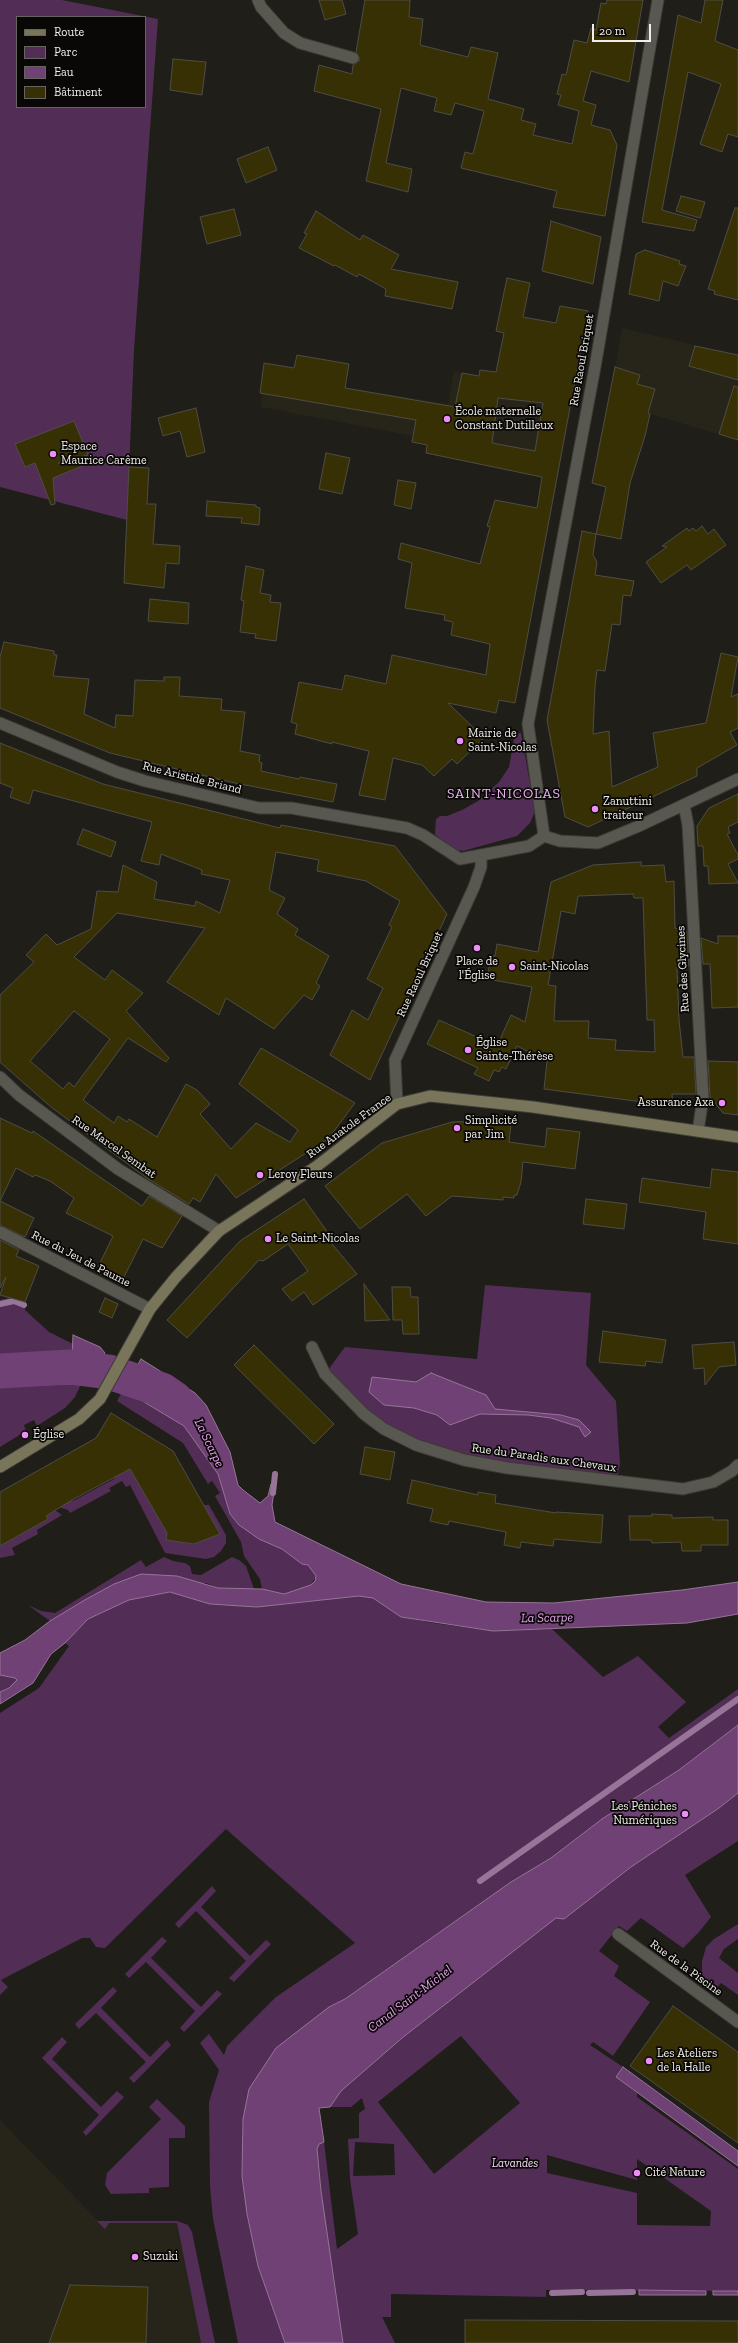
<!DOCTYPE html>
<html>
<head>
<meta charset="utf-8">
<style>
	body { margin:0 }
	#map { position:relative; width:738px; height:2343px; overflow:hidden; background:#1f1e18; font-family:"Zilla Slab",serif }
	canvas { display:block }
	.legend { position:absolute; left:16px; top:16px; width:130px; height:92px; box-sizing:border-box; background:#090806; border:1px solid #656461; margin:0; padding:5px 7px; list-style:none; font-size:12px; color:#efeee9 }
	.legend li { display:flex; align-items:center; gap:8px; height:20px }
	.legend b { width:20px; border:1px solid #656461 }
	.scale { position:absolute; left:592px; top:24px; width:59px; height:18px; box-sizing:border-box; border:2px solid #efeee9; border-top:0; padding-left:5px; font-size:12px; line-height:14px; white-space:nowrap; color:#efeee9; -webkit-text-stroke:3px #090806; paint-order:stroke }
</style>
</head>
<body>
<div id="map">
<canvas width="738" height="2343"></canvas>
<ul class="legend">
<li><b style="height:5px;background:#79755a"></b>Route</li>
<li><b style="height:11px;background:#522d56"></b>Parc</li>
<li><b style="height:11px;background:#704175"></b>Eau</li>
<li><b style="height:11px;background:#373005"></b>Bâtiment</li>
</ul>
<div class="scale">20 m</div>
</div>
<script>
const g = document.querySelector('canvas').getContext('2d');
g.lineJoin = 'round';
function fillPath(path, color) { g.fillStyle = color; g.fill(path, 'evenodd'); }
const toPath = rows => new Path2D(rows.map(r => 'M' + r).join(''));
function trace(path, color, width, dash) { g.strokeStyle = color; g.lineWidth = width; g.lineCap = dash ? 'butt' : 'round'; g.setLineDash(dash || []); g.stroke(path); }
function write(font, color, halo, rows, align = 'center') {
  g.font = font + ' "Zilla Slab",serif'; g.lineWidth = 3.5; g.setLineDash([]); g.textBaseline = 'middle'; g.strokeStyle = halo; g.fillStyle = color; for (const [text, x, y, turn = 0] of rows) {
    g.save(); g.translate(x, y); g.rotate((+turn || 0) * Math.PI / 180); g.textAlign = isNaN(turn) ? turn : align; if (halo) g.strokeText(text, 0, 0); g.fillText(text, 0, 0); g.restore();
  }
}
const built = toPath([
	[622,328,738,355,738,440,647,413,612,385],
	[480,370,575,383,560,464,261,407,263,374,448,404,454,371,479,376],
	[0,2120,105,2228,108,2223,177,2223,201,2343,0,2343]
]);
const green = toPath([
	[0,0,62,0,158,19,134,350,127,520,0,487],
	[17,17,145,17,145,107,17,107],
	[521,733,535,811,530,823,517,836,463,851,448,848,435,834,436,819,440,816,447,816,462,810,478,801,499,782,509,767,515,734],
	[485,1285,591,1293,586,1365,616,1401,620,1464,616,1483,507,1468,384,1429,325,1374,345,1347,477,1359],
	[14,1297,25,1302,25,1310,49,1332,73,1344,72,1357,0,1357,0,1300],
	[82,1382,75,1397,65,1408,37,1426,34,1420,24,1425,26,1431,0,1447,0,1387,55,1385],
	[122,1392,134,1396,184,1426,218,1474,230,1514,239,1525,259,1539,282,1549,302,1564,308,1565,316,1576,311,1585,285,1594,262,1589,260,1579,244,1556,241,1542,215,1496,220,1493,212,1481,208,1484,183,1443,117,1401],
	[125,1463,145,1477,167,1533,167,1540,191,1544,220,1534,203,1505,209,1505,226,1535,226,1543,221,1551,214,1557,206,1559,165,1553,130,1485,126,1487,122,1481,109,1488,111,1491,70,1513,68,1510,61,1508,58,1502,70,1496,73,1501,114,1479,111,1472],
	[55,1510,62,1515,37,1530,38,1534,12,1548,15,1555,0,1558,0,1546,48,1519,46,1515],
	[164,1557,173,1561,185,1563,190,1566,192,1574,201,1575,232,1557,239,1560,246,1566,254,1589,218,1588,206,1583,83,1601,50,1621,28,1605,41,1611,55,1613,141,1560,146,1567],
	[173,1592,210,1604,257,1607,359,1596,373,1598,401,1617,433,1623,493,1631,552,1629,603,1677,638,1656,686,1702,658,1727,669,1738,738,1689,738,1725,679,1770,602,1819,551,1858,511,1882,345,1999,329,2007,303,2028,243,2119,242,2176,247,2214,258,2266,285,2343,238,2343,213,2219,210,2186,209,2102,219,2070,200,2043,209,2034,224,2055,227,2046,276,1997,355,1943,226,1829,105,1948,96,1947,90,1938,82,1938,1,1980,8,1987,0,1995,0,1713,39,1688,69,1646,65,1643,88,1619,129,1600],
	[0,1675,15,1678,17,1680,9,1688,0,1692],
	[738,1793,738,1841,685,1875,711,1917,699,1932,683,1948,641,1918,627,1931,619,1926,599,1951,619,1966,614,1976,650,2002,613,2056,593,2042,590,2045,623,2067,616,2077,637,2093,637,2097,738,2169,738,2291,546,2290,546,2297,391,2294,391,2317,382,2317,395,2343,343,2343,325,2228,317,2149,318,2144,324,2142,337,2249,358,2234,350,2179,348,2139,359,2138,359,2113,365,2109,362,2098,351,2107,330,2107,340,2091,402,2038,556,1918,564,1919,631,1867,719,1808],
	[461,2036,520,2103,434,2174,378,2102],
	[355,2142,394,2144,395,2175,353,2176],
	[547,2155,637,2180,637,2159,711,2211,710,2226,637,2225,637,2193,547,2173],
	[212,1886,216,1891,201,1907,250,1956,266,1940,271,1944,234,1982,229,1978,246,1961,196,1911,179,1928,175,1924],
	[738,1924,738,1939,724,1949,719,1958,738,1973,738,1995,721,1983,712,1993,702,1977,702,1961,706,1947,714,1939],
	[162,1937,167,1941,151,1958,201,2007,217,1990,222,1994,184,2032,180,2028,195,2011,146,1962,129,1978,125,1974],
	[113,1987,117,1991,101,2008,150,2057,167,2040,171,2045,134,2083,129,2078,146,2062,96,2013,79,2029,75,2024],
	[62,2037,67,2042,52,2059,101,2107,117,2091,124,2097,86,2136,83,2132,99,2115,42,2058],
	[157,2099,185,2126,185,2138,169,2138,169,2187,149,2188,149,2193,111,2194,105,2185,107,2173,161,2119,149,2107],
	[97,2221,177,2221,188,2225,192,2232,215,2343,201,2343,177,2223,109,2223,105,2229]
]);
const water = toPath([
	[73,1335,100,1347,105,1353,88,1383,0,1387,0,1357,72,1357,73,1335],
	[141,1359,195,1393,206,1405,230,1452,238,1485,243,1490,260,1503,268,1496,271,1484,275,1485,272,1505,275,1522,401,1584,486,1602,554,1603,682,1590,738,1582,738,1614,687,1623,493,1631,401,1617,373,1598,359,1596,257,1607,210,1604,170,1592,129,1600,88,1619,65,1643,51,1654,33,1683,0,1704,0,1692,9,1688,17,1680,15,1678,0,1675,0,1653,25,1640,50,1621,83,1601,114,1584,141,1574,177,1576,218,1588,262,1589,284,1594,311,1585,315,1581,316,1576,308,1565,302,1564,282,1549,259,1539,239,1525,230,1514,218,1474,184,1426,134,1396,122,1392,141,1359],
	[431,1373,486,1395,495,1409,561,1415,579,1420,591,1432,585,1437,579,1427,551,1418,528,1415,480,1414,450,1425,437,1415,414,1408,384,1405,369,1392,372,1377,416,1382,431,1373],
	[738,1725,738,1793,719,1808,631,1867,564,1919,556,1918,402,2038,341,2091,330,2107,319,2108,324,2142,319,2144,317,2149,321,2191,343,2343,285,2343,258,2266,247,2214,242,2176,243,2119,249,2089,276,2048,329,2007,345,1999,511,1882,551,1858,602,1819,679,1770,738,1725],
	[623,2067,738,2151,738,2166,616,2077,623,2067],
	[639,2290,706,2291,706,2295,639,2295,639,2290],
	[713,2291,738,2291,738,2295,713,2295,713,2291]
]);
const stream = toPath([
	[0,1304,14,1301,24,1305],
	[273,1493,275,1474],
	[480,1881,738,1699],
	[552,2293,582,2292],
	[589,2293,633,2292]
]);
const river = toPath([
	[0,1371,69,1367,109,1372,162,1390,175,1399]
]);
const building = toPath([
	[319,0,342,0,346,14,325,20,319,0],
	[365,0,410,0,409,17,423,19,420,45,468,57,471,47,498,53,488,99,524,109,521,120,536,124,533,135,572,144,579,111,558,105,561,95,557,94,562,74,566,75,574,40,587,43,591,28,596,30,601,3,606,4,607,0,643,0,629,82,591,71,583,101,596,105,591,125,610,130,617,145,605,216,553,207,557,191,461,168,465,152,473,154,484,111,455,103,451,115,434,111,437,98,401,88,386,163,412,169,408,192,366,181,381,109,314,91,319,65,352,74,353,65,360,60,356,52,365,0],
	[705,0,723,0,715,41,738,50,738,137,728,134,722,152,700,144,721,84,688,72,662,210,697,220,694,231,642,222,678,15,701,23,705,0],
	[173,59,206,62,202,95,170,90,173,59],
	[268,147,277,170,246,183,237,159,268,147],
	[681,196,705,202,700,218,676,211,681,196],
	[735,208,738,208,738,300,714,294,715,291,708,289,735,208],
	[234,209,241,235,207,244,200,217,234,209],
	[316,211,360,240,363,235,399,255,391,269,458,282,452,309,385,296,386,289,359,274,357,277,335,265,334,266,299,248,307,234,304,233,316,211],
	[551,221,601,237,593,284,542,271,551,221],
	[645,250,680,261,679,264,686,266,678,286,663,281,659,301,629,294,636,254,645,250],
	[507,278,530,283,523,317,556,323,560,306,588,311,515,703,499,700,496,713,448,703,484,738,457,764,452,759,434,776,422,765,393,758,385,800,359,795,369,751,332,742,332,744,295,734,297,724,291,722,299,682,342,690,345,675,386,684,392,655,486,675,490,644,451,635,453,622,444,620,445,615,405,608,412,563,398,559,401,543,480,564,490,527,487,526,495,500,537,508,542,477,426,453,427,445,412,442,416,420,260,393,264,363,294,368,297,355,349,364,345,388,455,407,462,373,479,376,480,370,496,372,504,333,496,331,507,278],
	[498,398,543,403,535,451,492,443,498,398],
	[695,346,738,355,738,380,689,366,695,346],
	[615,367,640,375,637,384,655,389,648,413,650,414,645,436,630,483,621,539,596,534,606,487,592,483,615,367],
	[734,386,738,387,738,440,719,434,734,386],
	[196,408,205,452,187,457,180,431,163,436,158,418,196,408],
	[74,421,88,455,58,463,87,464,53,478,55,504,51,505,35,463,25,467,15,444,74,421],
	[326,453,350,458,342,494,319,489,326,453],
	[129,467,149,468,147,504,156,504,153,544,180,546,179,564,166,563,164,588,124,583,129,467],
	[398,480,416,483,411,509,394,505,398,480],
	[207,501,256,505,256,507,260,508,259,525,241,523,242,518,206,516,207,501],
	[702,526,708,534,714,529,726,545,691,570,687,565,661,583,646,562,667,547,662,546,687,528,689,531,693,528,696,531,702,526],
	[582,531,596,534,593,555,597,562,595,575,634,581,631,596,623,595,620,625,612,624,605,671,597,670,595,686,593,734,609,731,612,787,658,767,653,733,706,723,721,653,738,657,731,697,738,694,738,728,730,732,737,745,697,768,697,776,588,827,565,817,547,720,582,531],
	[246,566,264,570,260,593,271,595,270,602,281,603,276,641,255,638,256,634,240,632,244,601,241,600,246,566],
	[150,599,189,603,188,624,148,621,150,599],
	[4,642,54,651,54,655,57,655,53,676,89,679,84,714,115,728,116,715,133,716,135,680,164,681,164,677,180,677,179,696,222,699,221,710,245,712,240,751,260,755,259,762,262,763,261,771,299,779,300,777,337,784,333,802,235,783,110,753,0,708,0,657,4,642],
	[0,743,103,784,280,828,281,825,395,846,447,914,370,1080,330,1055,352,1010,368,1020,383,988,367,979,392,927,389,925,400,901,366,881,317,871,319,860,276,852,269,890,285,898,277,914,298,929,295,935,329,956,316,983,320,986,312,1000,304,995,274,1029,226,998,219,1015,167,982,205,928,117,913,74,957,105,980,112,970,143,993,126,1011,169,1058,166,1062,128,1038,83,1100,114,1123,118,1116,127,1122,129,1119,157,1137,186,1084,197,1090,210,1104,200,1114,231,1149,256,1123,290,1142,298,1130,239,1084,261,1048,355,1103,328,1139,236,1198,216,1174,200,1202,193,1198,189,1204,148,1179,51,1107,0,1062,0,995,34,962,26,955,46,934,57,945,91,929,97,891,118,892,123,865,157,882,154,899,195,906,196,901,220,913,230,880,201,874,202,870,161,854,159,865,141,861,152,822,33,790,29,804,10,797,13,788,0,783,0,743],
	[74,1011,110,1039,74,1087,69,1082,63,1089,30,1061,74,1011],
	[738,794,738,822,728,827,730,833,727,834,738,855,738,859,728,864,738,883,709,884,708,866,704,866,703,846,698,846,697,826,709,808,738,794],
	[83,829,116,842,111,857,77,844,83,829],
	[641,862,641,866,664,865,666,882,674,881,675,928,687,932,689,966,677,967,679,1020,683,1057,694,1057,696,1094,672,1094,673,1106,544,1089,547,1061,517,1046,506,1069,502,1067,499,1072,494,1070,489,1081,474,1074,478,1068,427,1044,439,1020,497,1046,511,1015,525,1022,532,987,487,979,491,955,495,956,497,944,538,952,551,882,593,865,641,862],
	[633,894,634,898,643,898,647,1020,654,1020,655,1052,615,1050,616,1040,588,1038,589,1021,554,1021,556,986,548,985,561,911,575,914,578,896,633,894],
	[718,936,738,936,738,1007,712,1008,710,964,703,964,701,938,718,944,718,936],
	[708,1061,738,1062,738,1115,723,1113,710,1097,708,1061],
	[0,1118,32,1133,33,1131,142,1206,149,1196,182,1216,162,1248,143,1239,123,1279,98,1267,113,1236,66,1213,74,1198,50,1181,35,1175,33,1177,16,1168,0,1201,0,1118],
	[488,1121,511,1124,509,1142,545,1147,547,1128,580,1132,575,1169,523,1162,521,1182,517,1195,514,1195,514,1198,503,1197,503,1200,452,1196,426,1216,407,1194,360,1229,325,1186,382,1143,452,1122,488,1121],
	[712,1169,738,1172,738,1244,703,1239,706,1212,639,1202,642,1178,710,1188,712,1169],
	[304,1199,331,1237,328,1239,357,1274,313,1305,304,1292,292,1301,282,1289,308,1271,288,1244,263,1261,259,1260,187,1338,167,1320,240,1241,304,1199],
	[586,1199,627,1204,624,1229,583,1224,586,1199],
	[0,1201,34,1218,25,1237,0,1225,0,1201],
	[0,1240,19,1250,16,1256,39,1266,25,1302,0,1295,6,1277,0,1288,0,1240],
	[364,1284,390,1320,365,1321,364,1284],
	[392,1287,410,1287,411,1297,418,1297,419,1334,403,1334,402,1320,393,1320,392,1287],
	[105,1298,118,1304,112,1318,99,1312,105,1298],
	[603,1331,666,1340,662,1363,646,1361,645,1366,599,1362,603,1331],
	[734,1342,736,1365,719,1367,705,1385,704,1368,694,1369,692,1345,734,1342],
	[254,1345,334,1424,314,1444,234,1365,254,1345],
	[111,1413,173,1451,220,1534,194,1544,166,1540,167,1533,130,1469,72,1500,46,1516,48,1519,0,1546,0,1492,96,1438,111,1413],
	[365,1447,395,1452,390,1480,360,1474,365,1447],
	[412,1480,478,1495,478,1492,496,1495,495,1503,556,1513,556,1512,603,1515,601,1543,554,1539,553,1546,521,1542,520,1548,504,1545,506,1532,449,1521,448,1525,430,1521,433,1509,407,1503,412,1480],
	[652,1514,672,1515,672,1518,713,1517,713,1520,728,1520,728,1545,701,1545,701,1551,682,1551,681,1542,652,1543,651,1540,630,1540,629,1516,652,1516,652,1514],
	[673,2006,738,2052,738,2143,630,2066,673,2006],
	[70,2285,148,2287,146,2343,49,2343,70,2285],
	[465,2320,738,2321,738,2343,465,2343,465,2320]
]);
const minor = toPath([
	[258,0,261,7,284,33,300,43,353,58],
	[684,805,688,825,703,1098,698,1131],
	[544,836,560,841,598,843,639,826,738,779],
	[0,1077,19,1095,118,1169,219,1231],
	[0,1232,150,1309],
	[312,1347,325,1374,364,1414,384,1429,416,1445,464,1460,507,1468,683,1489,713,1482,732,1471,738,1465],
	[618,1934,738,2022]
]);
const tertiary = toPath([
	[0,723,117,772,145,781,259,808,291,808,407,828,423,835,460,859,529,846,544,836,528,724,595,367,658,0],
	[397,1104,395,1060,474,887,481,867,481,857]
]);
const secondary = toPath([
	[0,1467,79,1419,100,1399,150,1309,176,1277,219,1231,317,1166,397,1104,430,1096,533,1107,738,1137]
]);
const markers = [
	[447,419,4,"#ee8cf8"],
	[53,454,4,"#ee8cf8"],
	[460,741,4,"#ee8cf8"],
	[595,809,4,"#ee8cf8"],
	[477,948,4,"#ee8cf8"],
	[512,967,4,"#ee8cf8"],
	[468,1050,4,"#ee8cf8"],
	[722,1103,4,"#ee8cf8"],
	[457,1128,4,"#ee8cf8"],
	[260,1175,4,"#ee8cf8"],
	[268,1239,4,"#ee8cf8"],
	[25,1435,4,"#ee8cf8"],
	[685,1814,4,"#ee8cf8"],
	[649,2061,4,"#ee8cf8"],
	[637,2173,4,"#ee8cf8"],
	[135,2257,4,"#ee8cf8"]
];
const streetNames = [
	["Rue Raoul Briquet",582,360,-80],
	["Rue Aristide Briand",192,778,14],
	["Rue des Glycines",683,969,-93],
	["Rue Raoul Briquet",420,974,-65],
	["Rue Anatole France",349,1126,-36],
	["Rue Marcel Sembat",114,1147,35],
	["Rue du Jeu de Paume",81,1259,27],
	["Rue du Paradis aux Chevaux",544,1458,8],
	["Rue de la Piscine",686,1968,36]
];
const poiNames = [
	["École maternelle",455,412],
	["Constant Dutilleux",455,426],
	["Espace",61,447],
	["Maurice Carême",61,461],
	["Mairie de",468,734],
	["Saint-Nicolas",468,748],
	["Zanuttini",603,802],
	["traiteur",603,816],
	["Place de",477,962,"center"],
	["l'Église",477,976,"center"],
	["Saint-Nicolas",520,967],
	["Église",476,1043],
	["Sainte-Thérèse",476,1057],
	["Assurance Axa",714,1103,"right"],
	["Simplicité",465,1121],
	["par Jim",465,1135],
	["Leroy Fleurs",268,1175],
	["Le Saint-Nicolas",276,1239],
	["Église",33,1435],
	["Les Péniches",677,1807,"right"],
	["Numériques",677,1821,"right"],
	["Les Ateliers",657,2054],
	["de la Halle",657,2068],
	["Cité Nature",645,2173],
	["Suzuki",143,2257]
];
const parkNames = [
	["Lavandes",515,2164]
];
const waterNames = [
	["La Scarpe",209,1443,64],
	["La Scarpe",547,1618,-1],
	["Canal Saint-Michel",410,1999,-37]
];
const quarterNames = [
	["SAINT-NICOLAS",504,794]
];
fillPath(built, '#272519');
fillPath(green, '#522d56');
fillPath(water, '#704175');
trace(water, '#967598', 1);
trace(stream, '#967598', 6);
trace(river, '#704175', 35);
fillPath(building, '#373005');
trace(building, '#4e4d45', 1);
trace(minor, '#3c3b36', 13);
trace(tertiary, '#3c3b36', 13);
trace(secondary, '#3c3b36', 13);
trace(minor, '#595850', 11);
trace(tertiary, '#595850', 11);
trace(secondary, '#79755a', 11);
for (const [x, y, r, color] of markers) { const dot = new Path2D(); dot.arc(x, y, r, 0, 2 * Math.PI); g.fillStyle = color; g.fill(dot); trace(dot, '#090806', 1.5); }
write('12px', '#efeee9', '#090806', streetNames);
write('12px', '#efeee9', '#090806', poiNames, 'left');
write('italic 12px', '#f4d7f6', '#090806', parkNames);
write('italic 13px', '#e7a1ee', '#090806', waterNames);
g.letterSpacing = '1px';
write('14px', '#ecb6f1', '#090806', quarterNames);
g.letterSpacing = '0px';
</script>
</body>
</html>
